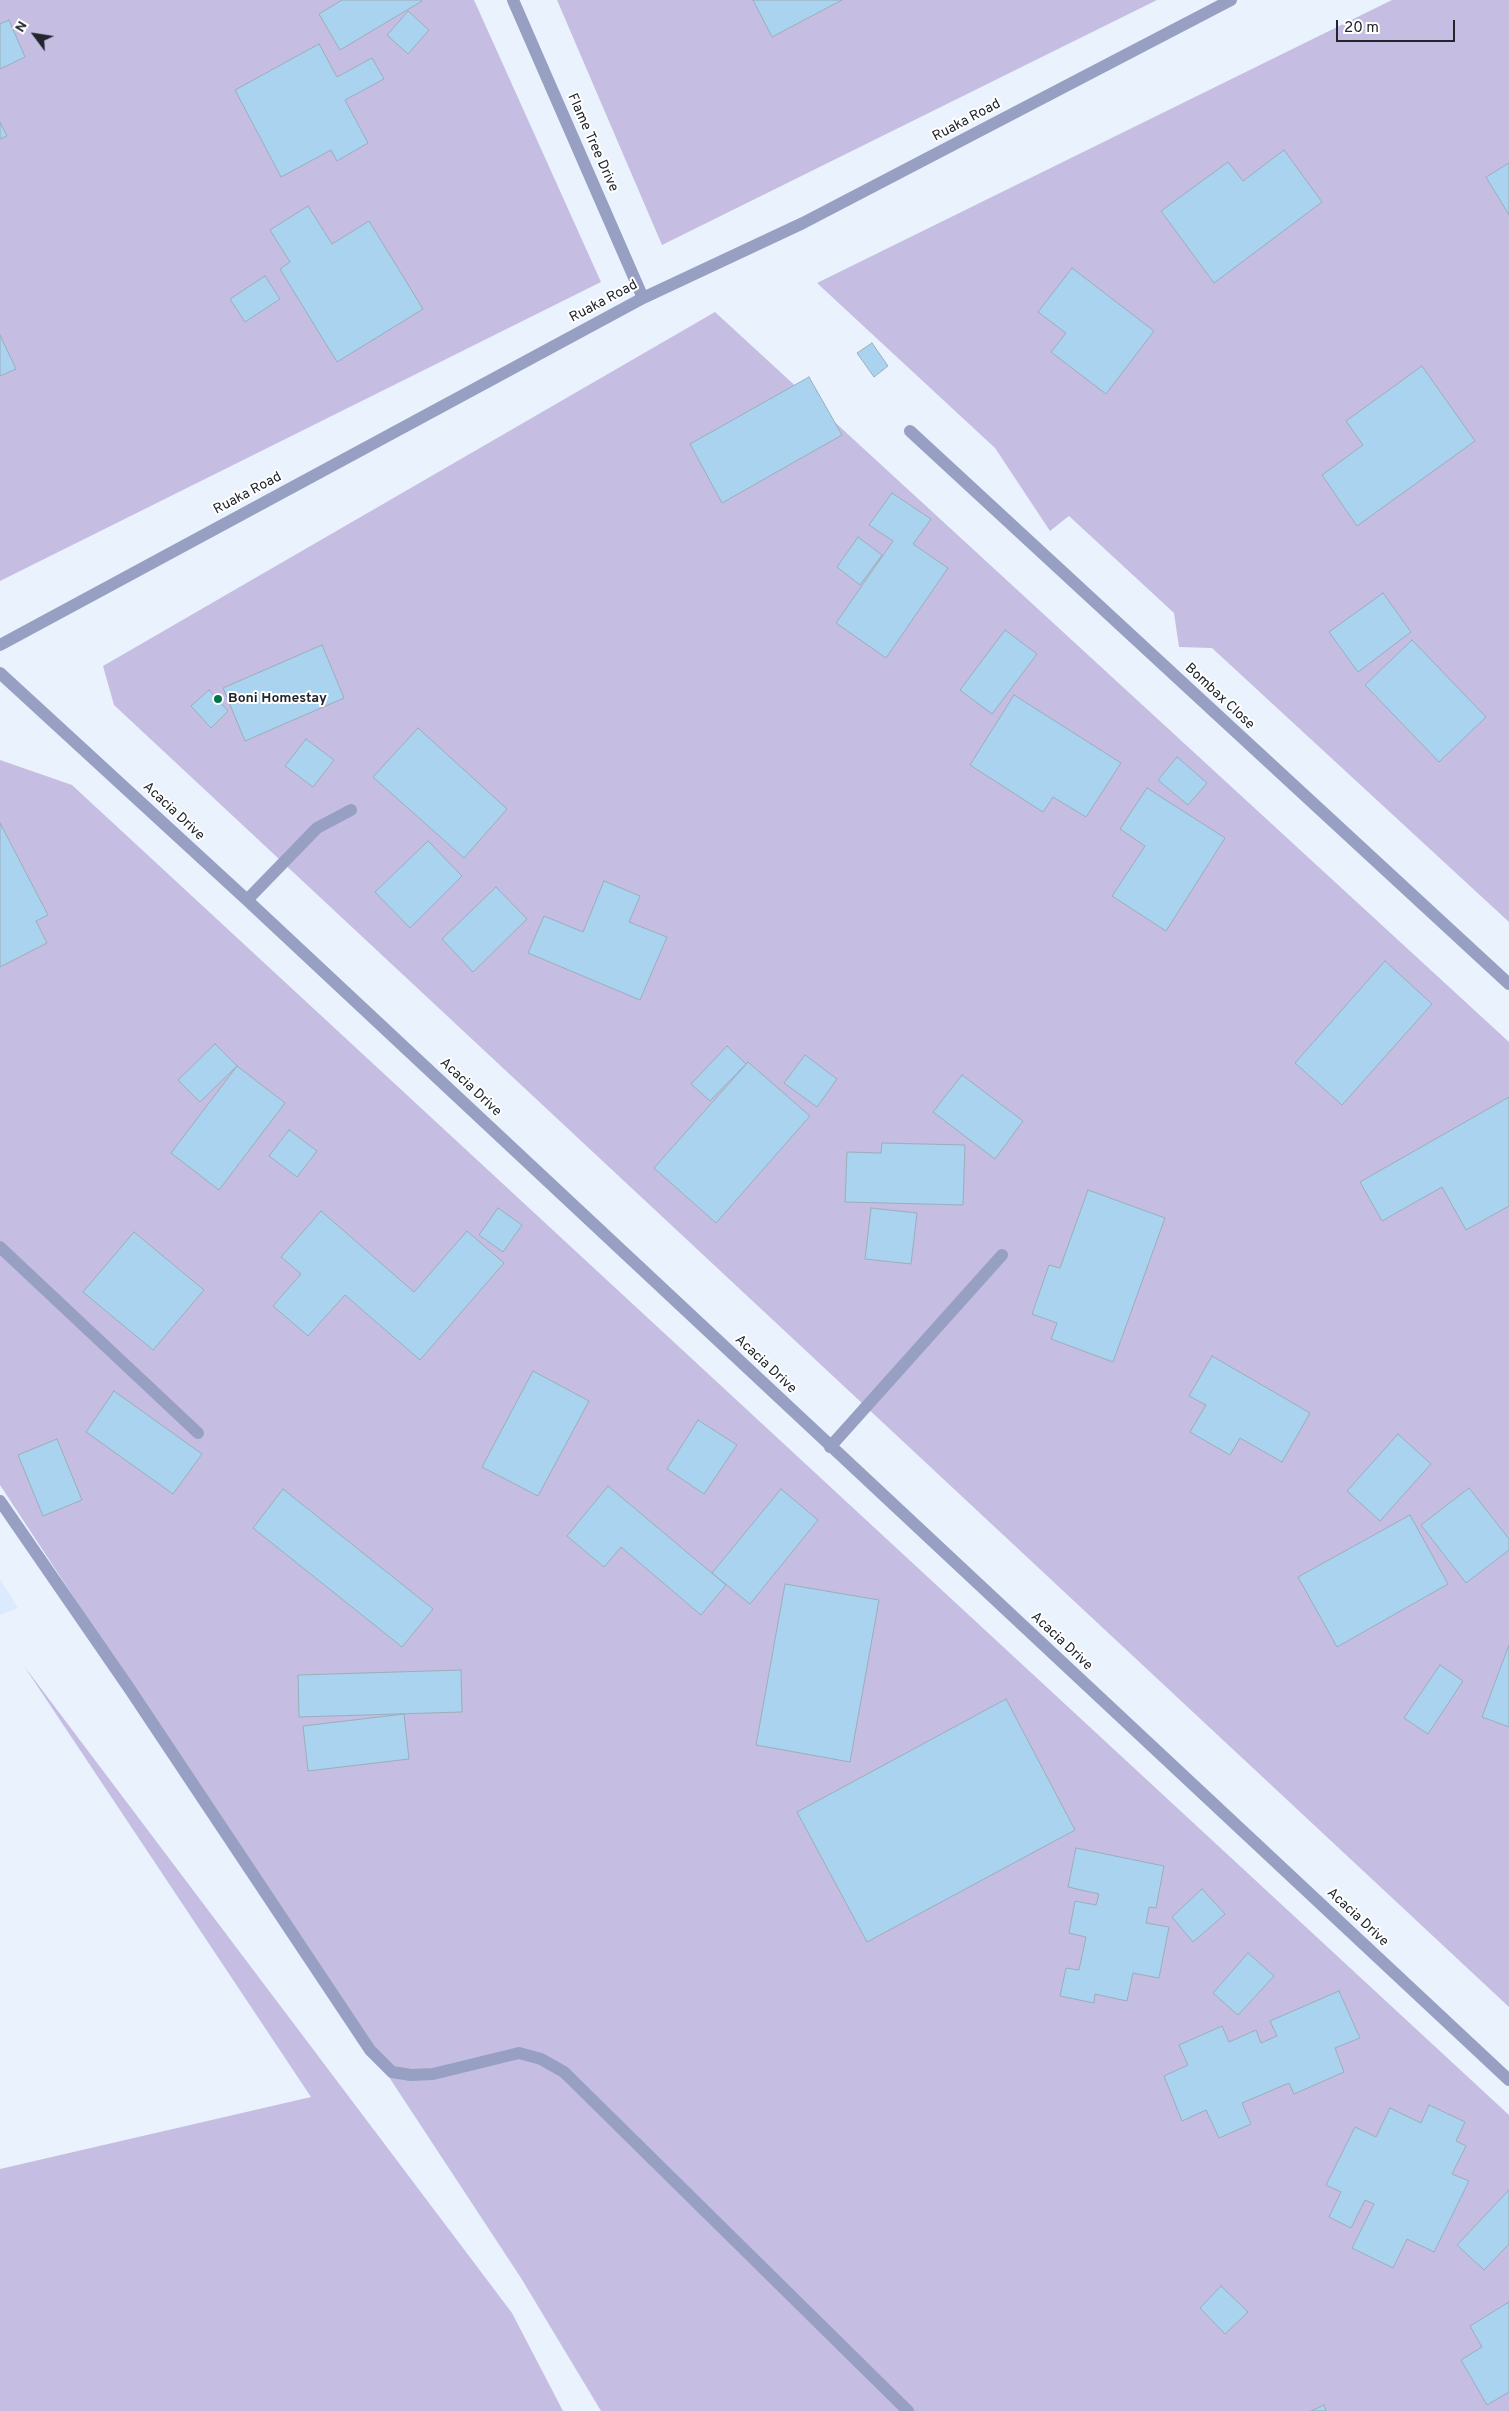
<!DOCTYPE html>
<html>
<head>
<meta charset="utf-8">
<style>
	body { margin:0 }
	#map { position:relative; width:1509px; height:2411px; overflow:hidden; background:#eaf2fd; font-family:Overpass,sans-serif }
	canvas { display:block }
	.north { position:absolute; left:10px; top:10px; width:50px; height:50px; -webkit-text-stroke:4px #fff; paint-order:stroke; rotate:301deg; font-size:14px; font-weight:700; line-height:20px; text-align:center; color:#21262d }
	.north::after { content:''; display:block; margin:auto; width:18px; height:22px; background:#21262d; clip-path:polygon(50% 0,100% 100%,50% 72%,0 100%) }
	.scale { position:absolute; left:1336px; top:20px; width:119px; height:22px; box-sizing:border-box; border:2px solid #21262d; border-top:0; padding-left:6px; font-size:15px; line-height:18px; white-space:nowrap; color:#21262d; -webkit-text-stroke:4px #fff; paint-order:stroke }
</style>
</head>
<body>
<div id="map">
<canvas width="1509" height="2411"></canvas>
<div class="north">N</div>
<div class="scale">20 m</div>
</div>
<script>
const g = document.querySelector('canvas').getContext('2d');
g.lineJoin = 'round';
function fillPath(path, color) { g.fillStyle = color; g.fill(path, 'evenodd'); }
const toPath = rows => new Path2D(rows.map(r => 'M' + r).join(''));
function trace(path, color, width, dash) { g.strokeStyle = color; g.lineWidth = width; g.lineCap = dash ? 'butt' : 'round'; g.setLineDash(dash || []); g.stroke(path); }
function write(font, color, halo, rows, align = 'center') {
  g.font = font + ' Overpass,sans-serif'; g.lineWidth = 4; g.setLineDash([]); g.textBaseline = 'middle'; g.strokeStyle = halo; g.fillStyle = color; for (const [text, x, y, turn = 0] of rows) {
    g.save(); g.translate(x, y); g.rotate((+turn || 0) * Math.PI / 180); g.textAlign = isNaN(turn) ? turn : align; if (halo) g.strokeText(text, 0, 0); g.fillText(text, 0, 0); g.restore();
  }
}
const built = toPath([
	[0,1579,18,1608,0,1615]
]);
const green = toPath([
	[0,0,474,0,601,282,0,581],
	[557,0,1157,0,662,245],
	[1392,0,1509,0,1509,922,1212,648,1179,647,1174,613,1069,516,1050,531,995,448,817,283],
	[715,312,1509,1042,1509,2007,114,705,103,666],
	[0,760,72,785,1509,2115,1509,2411,601,2411,521,2278,0,1485],
	[24,1666,512,2313,563,2411,0,2411,0,2169,311,2097]
]);
const building = toPath([
	[342,0,421,0,422,1,340,50,319,14,342,0],
	[753,0,842,0,772,37,753,0],
	[408,11,429,30,408,54,387,35,408,11],
	[9,20,25,57,0,69,0,24,9,20],
	[319,44,337,77,372,58,384,79,345,100,368,143,337,161,331,150,281,177,235,90,319,44],
	[0,122,7,136,0,139,0,122],
	[1284,150,1322,202,1214,283,1161,211,1228,162,1243,181,1284,150],
	[1509,163,1509,215,1486,177,1509,163],
	[308,206,332,244,369,221,423,309,337,362,280,269,290,262,270,230,308,206],
	[1072,268,1154,331,1106,394,1051,352,1066,333,1038,312,1072,268],
	[265,276,280,299,245,322,230,299,265,276],
	[0,335,16,369,0,376,0,335],
	[872,343,888,366,874,377,857,353,872,343],
	[1422,366,1475,441,1357,526,1322,475,1363,445,1346,421,1422,366],
	[809,377,842,435,722,503,690,444,809,377],
	[892,493,931,519,913,544,948,568,886,658,836,623,893,541,869,525,892,493],
	[858,537,882,555,860,585,837,567,858,537],
	[1383,593,1411,632,1358,672,1329,632,1383,593],
	[1005,630,1037,654,992,714,960,690,1005,630],
	[1412,640,1486,717,1439,762,1365,685,1412,640],
	[322,645,344,698,245,741,223,688,322,645],
	[209,690,228,711,211,728,191,706,209,690],
	[1014,695,1121,763,1086,817,1053,797,1043,812,970,765,1014,695],
	[418,728,507,809,464,858,373,777,418,728],
	[306,739,334,760,313,787,285,766,306,739],
	[1177,757,1207,783,1188,805,1158,780,1177,757],
	[1147,788,1225,838,1166,931,1112,896,1145,846,1120,829,1147,788],
	[0,823,48,915,36,921,47,943,0,967,0,823],
	[428,841,462,876,410,928,375,892,428,841],
	[604,881,640,896,629,922,667,937,640,1000,528,953,544,916,583,932,604,881],
	[496,887,527,919,473,972,442,939,496,887],
	[1385,961,1432,1004,1342,1105,1295,1063,1385,961],
	[215,1044,237,1066,200,1102,178,1080,215,1044],
	[727,1046,746,1064,710,1101,691,1084,727,1046],
	[805,1055,837,1079,817,1107,784,1083,805,1055],
	[748,1062,810,1116,716,1223,654,1168,748,1062],
	[237,1066,285,1103,219,1190,171,1153,237,1066],
	[962,1075,1023,1121,995,1159,933,1112,962,1075],
	[1509,1097,1509,1206,1466,1230,1442,1187,1382,1221,1360,1182,1509,1097],
	[289,1130,317,1151,297,1177,269,1156,289,1130],
	[882,1143,965,1145,963,1205,845,1202,847,1152,881,1153,882,1143],
	[1088,1190,1165,1218,1113,1362,1051,1339,1057,1323,1032,1314,1049,1265,1060,1268,1088,1190],
	[498,1208,522,1225,503,1252,479,1235,498,1208],
	[871,1208,917,1213,911,1264,865,1259,871,1208],
	[321,1211,414,1292,467,1231,504,1263,420,1360,345,1295,308,1336,273,1306,301,1274,281,1257,321,1211],
	[134,1232,204,1290,153,1350,83,1292,134,1232],
	[1212,1356,1310,1413,1282,1462,1240,1438,1230,1455,1190,1432,1206,1405,1189,1396,1212,1356],
	[533,1371,589,1401,538,1496,482,1467,533,1371],
	[114,1391,202,1454,173,1494,86,1432,114,1391],
	[698,1420,737,1445,704,1494,667,1469,698,1420],
	[1398,1434,1431,1464,1380,1521,1347,1491,1398,1434],
	[57,1439,82,1500,43,1516,18,1455,57,1439],
	[608,1486,726,1585,701,1615,621,1547,604,1567,567,1536,608,1486],
	[1469,1488,1509,1539,1509,1550,1466,1583,1421,1525,1469,1488],
	[283,1489,433,1609,402,1647,253,1528,283,1489],
	[781,1489,818,1520,750,1604,712,1573,781,1489],
	[1410,1515,1448,1584,1337,1647,1298,1577,1410,1515],
	[785,1584,879,1600,850,1762,756,1745,785,1584],
	[1509,1645,1509,1727,1482,1717,1509,1645],
	[1440,1665,1463,1681,1428,1734,1404,1718,1440,1665],
	[461,1670,462,1712,299,1717,298,1675,461,1670],
	[1006,1699,1075,1830,867,1942,797,1812,1006,1699],
	[404,1714,409,1759,308,1771,303,1726,404,1714],
	[1076,1848,1164,1866,1156,1908,1149,1907,1146,1923,1169,1927,1159,1978,1133,1973,1127,2001,1095,1994,1094,2003,1060,1996,1066,1968,1079,1970,1086,1937,1069,1933,1075,1901,1096,1905,1099,1894,1068,1887,1076,1848],
	[1202,1889,1225,1914,1193,1942,1172,1917,1202,1889],
	[1248,1953,1274,1976,1238,2015,1213,1993,1248,1953],
	[1339,1991,1360,2038,1335,2048,1344,2072,1294,2094,1289,2083,1242,2103,1251,2124,1219,2138,1206,2110,1182,2121,1164,2076,1188,2065,1179,2045,1222,2026,1229,2042,1256,2030,1261,2043,1277,2036,1270,2021,1339,1991],
	[1429,2105,1465,2122,1456,2141,1466,2146,1452,2174,1469,2181,1434,2252,1407,2239,1393,2268,1352,2248,1374,2204,1365,2200,1351,2228,1329,2217,1341,2192,1326,2185,1355,2127,1376,2137,1390,2108,1421,2123,1429,2105],
	[1509,2190,1509,2244,1484,2270,1457,2245,1509,2190],
	[1221,2286,1248,2312,1225,2334,1200,2308,1221,2286],
	[1509,2302,1509,2392,1487,2405,1461,2360,1482,2347,1470,2326,1509,2302],
	[1324,2405,1326,2411,1311,2411,1324,2405]
]);
const minor = toPath([
	[513,0,643,298],
	[910,431,1509,984],
	[0,645,643,298,803,223,1231,0],
	[0,673,247,900,1509,2080],
	[247,900,317,828,351,810],
	[0,1247,198,1433],
	[830,1447,1002,1255],
	[0,1501,129,1688,370,2050,392,2072,411,2075,433,2074,519,2053,541,2059,564,2072,908,2411]
]);
const markers = [
	[218,699,5,"#017550"]
];
const streetNames = [
	["Ruaka Road",967,121,-28],
	["Flame Tree Drive",592,143,66],
	["Ruaka Road",604,302,-28],
	["Ruaka Road",248,494,-28],
	["Bombax Close",1219,697,43],
	["Acacia Drive",173,812,43],
	["Acacia Drive",470,1088,43],
	["Acacia Drive",765,1365,43],
	["Acacia Drive",1061,1642,43],
	["Acacia Drive",1357,1918,43]
];
const poiNames = [
	["Boni Homestay",228,699]
];
fillPath(built, '#dceafe');
fillPath(green, '#c5bee2');
fillPath(building, '#a9d3ef');
trace(building, '#9baebb', 1);
trace(minor, '#979fc3', 12);
for (const [x, y, r, color] of markers) { const dot = new Path2D(); dot.arc(x, y, r, 0, 2 * Math.PI); g.fillStyle = color; g.fill(dot); trace(dot, '#fff', 2); }
write('14px', '#21262d', '#fff', streetNames);
write('bold 14px', '#21262d', '#fff', poiNames, 'left');
</script>
</body>
</html>
